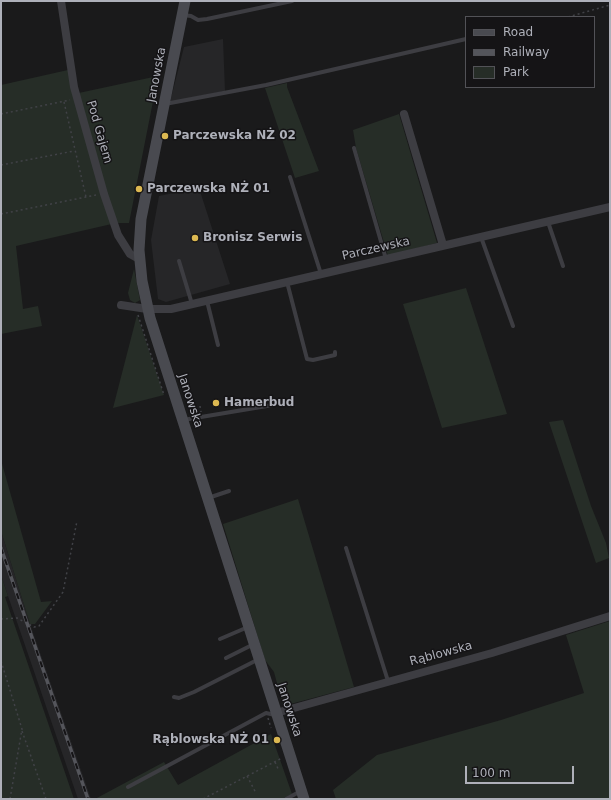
<!DOCTYPE html>
<html>
<head>
<meta charset="utf-8">
<style>
	body { margin:0 }
	#map { position:relative; width:611px; height:800px; overflow:hidden; background:#1a1a1b; font-family:"DejaVu Sans",sans-serif }
	canvas { display:block }
	.frame { position:absolute; inset:0; border:2px solid #aeb0b9; pointer-events:none }
	.legend { position:absolute; left:465px; top:16px; width:130px; height:72px; box-sizing:border-box; background:#151416; border:1px solid #525257; margin:0; padding:5px 7px; list-style:none; font-size:12px; color:#aeb0b9 }
	.legend li { display:flex; align-items:center; gap:8px; height:20px }
	.legend b { width:20px; border:1px solid #525257 }
	.scale { position:absolute; left:465px; top:766px; width:109px; height:18px; box-sizing:border-box; border:2px solid #aeb0b9; border-top:0; padding-left:5px; font-size:12px; line-height:14px; white-space:nowrap; color:#aeb0b9; -webkit-text-stroke:3px #151416; paint-order:stroke }
</style>
</head>
<body>
<div id="map">
<canvas width="611" height="800"></canvas>
<div class="frame"></div>
<ul class="legend">
<li><b style="height:5px;background:#494a50"></b>Road</li>
<li><b style="height:5px;background:#54555b"></b>Railway</li>
<li><b style="height:11px;background:#262d27"></b>Park</li>
</ul>
<div class="scale">100 m</div>
</div>
<script>
const g = document.querySelector('canvas').getContext('2d');
g.lineJoin = 'round';
function fillPath(path, color) { g.fillStyle = color; g.fill(path, 'evenodd'); }
const toPath = rows => new Path2D(rows.map(r => 'M' + r).join(''));
function trace(path, color, width, dash) { g.strokeStyle = color; g.lineWidth = width; g.lineCap = dash ? 'butt' : 'round'; g.setLineDash(dash || []); g.stroke(path); }
function write(font, color, halo, rows, align = 'center') {
  g.font = font + ' "DejaVu Sans",sans-serif'; g.lineWidth = 3; g.setLineDash([]); g.textBaseline = 'middle'; g.strokeStyle = halo; g.fillStyle = color; for (const [text, x, y, turn = 0] of rows) {
    g.save(); g.translate(x, y); g.rotate((+turn || 0) * Math.PI / 180); g.textAlign = isNaN(turn) ? turn : align; if (halo) g.strokeText(text, 0, 0); g.fillText(text, 0, 0); g.restore();
  }
}
const built = toPath([
	[223,39,225,91,170,102,184,47],
	[199,188,230,284,166,302,158,299,151,240,159,196],
	[1,531,30,624,91,799,78,799,8,596,1,575]
]);
const green = toPath([
	[68,70,74,94,158,76,129,223,116,223,16,246,23,309,38,306,42,326,1,334,1,85],
	[287,83,287,87,319,171,295,178,265,88],
	[399,114,437,243,388,256,356,148,353,130],
	[134,269,140,300,135,303,130,300,128,293],
	[466,288,507,414,442,428,403,304],
	[137,315,164,395,113,408],
	[563,420,591,506,606,543,609,558,596,563,549,422],
	[1,460,41,602,52,601,35,624,30,624,1,531],
	[298,499,354,687,283,706,274,672,265,660,223,524],
	[1,575,8,596,5,597,74,799,1,799],
	[610,621,610,799,336,799,333,790,377,755,501,720,584,693,566,635],
	[271,734,292,794,282,799,95,799,164,762,178,785]
]);
const path = toPath([
	[568,17,610,5],
	[64,102,86,197],
	[1,114,70,100],
	[1,165,74,151],
	[1,214,96,195],
	[138,315,164,395],
	[200,406,201,412],
	[1,619,17,618,34,627,39,626,63,592,77,521],
	[1,661,22,729,10,799],
	[268,718,271,728],
	[22,731,46,799],
	[275,762,279,771],
	[247,776,256,793],
	[203,799,282,758]
]);
const lane = toPath([
	[183,15,191,16,198,20,207,19,292,1],
	[165,104,266,85,466,39],
	[354,148,386,259],
	[290,177,321,274],
	[548,222,563,266],
	[481,237,513,326],
	[179,261,192,304],
	[287,282,307,359,313,360,335,355,335,352],
	[207,301,218,345],
	[183,420,273,405],
	[208,498,229,491],
	[346,548,388,681],
	[220,639,248,627],
	[226,658,254,644],
	[174,697,179,698,194,692,259,659],
	[128,787,266,713,275,715],
	[286,799,301,791]
]);
const street = toPath([
	[61,1,74,87,104,194,118,235,130,254,139,259],
	[404,114,443,245],
	[121,305,147,309,171,309,610,207],
	[276,713,492,653,610,616]
]);
const secondary = toPath([
	[185,1,141,219,139,250,142,281,150,318,304,799]
]);
const rail = toPath([
	[1,548,88,799]
]);
const markers = [
	[165,136,4,"#dcb851"],
	[139,189,4,"#dcb851"],
	[195,238,4,"#dcb851"],
	[216,403,4,"#dcb851"],
	[277,740,4,"#dcb851"]
];
const streetNames = [
	["Janowska",157,75,-79],
	["Pod Gajem",99,132,74],
	["Parczewska",376,249,-13],
	["Janowska",190,401,72],
	["Rąblowska",441,654,-15],
	["Janowska",289,710,72]
];
const poiNames = [
	["Parczewska NŻ 02",173,136],
	["Parczewska NŻ 01",147,189],
	["Bronisz Serwis",203,238],
	["Hamerbud",224,403],
	["Rąblowska NŻ 01",269,740,"right"]
];
fillPath(built, '#262628');
fillPath(green, '#262d27');
trace(path, '#414247', 1.5, [2, 3]);
trace(lane, '#3d3d42', 4);
trace(street, '#3d3d42', 8);
trace(secondary, '#494a50', 11);
trace(rail, '#54555b', 3.5);
trace(rail, '#151416', 2, [6]);
for (const [x, y, r, color] of markers) { const dot = new Path2D(); dot.arc(x, y, r, 0, 2 * Math.PI); g.fillStyle = color; g.fill(dot); trace(dot, '#151416', 1.5); }
write('12px', '#aeb0b9', '#151416', streetNames);
write('bold 12px', '#aeb0b9', '#151416', poiNames, 'left');
</script>
</body>
</html>
